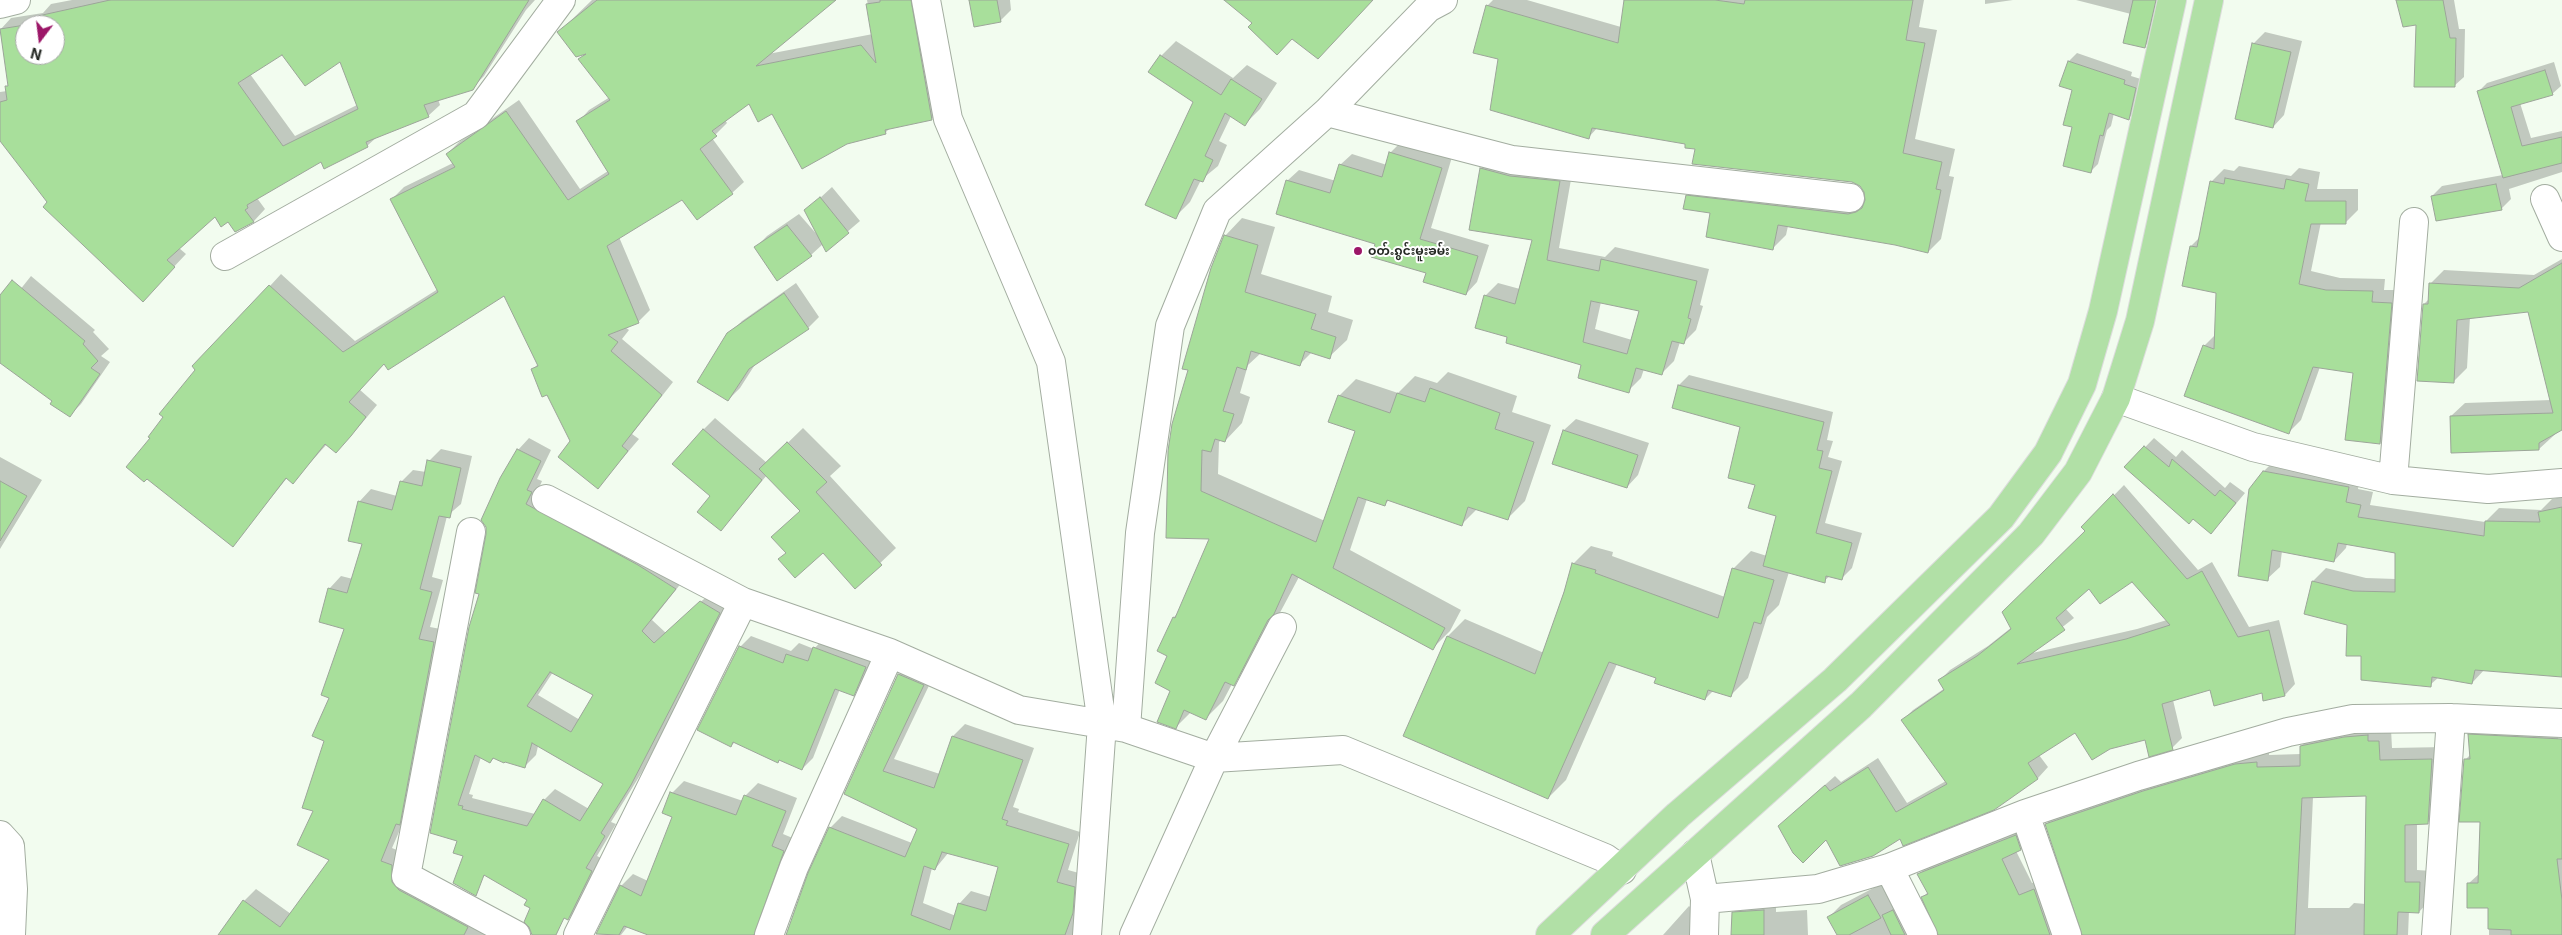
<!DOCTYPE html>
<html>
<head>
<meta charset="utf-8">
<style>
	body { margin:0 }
	#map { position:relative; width:2562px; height:935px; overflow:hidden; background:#f2fcef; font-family:Inter,sans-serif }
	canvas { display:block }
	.north { position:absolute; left:15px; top:15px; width:50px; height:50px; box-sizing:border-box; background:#fff; border:1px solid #a7a9a7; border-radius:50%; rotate:195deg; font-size:14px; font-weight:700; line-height:20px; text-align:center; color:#232722 }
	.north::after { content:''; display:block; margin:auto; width:18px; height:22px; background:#9c1768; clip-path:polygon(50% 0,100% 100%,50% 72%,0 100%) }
</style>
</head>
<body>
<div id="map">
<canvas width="2562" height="935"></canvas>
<div class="north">N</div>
</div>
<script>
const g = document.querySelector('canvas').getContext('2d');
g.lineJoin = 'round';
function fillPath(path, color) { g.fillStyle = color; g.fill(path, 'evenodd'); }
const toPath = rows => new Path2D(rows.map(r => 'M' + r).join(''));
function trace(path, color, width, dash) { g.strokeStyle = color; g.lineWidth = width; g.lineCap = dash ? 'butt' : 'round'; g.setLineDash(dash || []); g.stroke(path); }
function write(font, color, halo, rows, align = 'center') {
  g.font = font + ' Inter,"Noto Sans Myanmar",sans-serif'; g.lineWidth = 4; g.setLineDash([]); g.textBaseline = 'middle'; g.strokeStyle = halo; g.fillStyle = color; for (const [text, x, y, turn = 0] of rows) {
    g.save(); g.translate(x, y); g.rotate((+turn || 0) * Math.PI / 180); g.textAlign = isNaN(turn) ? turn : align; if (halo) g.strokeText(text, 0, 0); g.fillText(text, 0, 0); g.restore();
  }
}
const shadow = toPath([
	[72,0,322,0,282,53,250,74,295,136,357,105,348,0,535,0,526,10,484,76,472,88,438,99,440,105,428,116,378,136,367,146,321,161,257,198,265,209,254,221,236,231,228,220,215,215,179,248,186,254,154,288,49,202,0,140,0,92,7,91,9,84,0,30,11,18,43,13,51,4],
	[25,25,55,25,55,55,25,55],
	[592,0,834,0,768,54,873,34,867,0,924,0,943,107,932,119,891,127,886,132,847,143,749,103,725,120,727,123,712,138,744,182,732,193,683,198,619,237,650,310,638,322,625,327,629,330,622,339,673,382,632,434,639,439,598,487,533,369,538,364,505,295,384,363,359,389,377,405,362,423,347,440,327,444,293,482,287,478,233,545,270,286,281,274,355,341,438,289,392,199,404,187,453,163,447,154,459,142,519,100,580,189,608,171,578,122,589,110,610,97,580,59,587,52,559,32],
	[971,0,1010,0,1011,10,1000,21],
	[1493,0,1527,0,1621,27,1625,0,1924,0,1919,27,1937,30,1915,139,1955,149,1949,176,1954,177,1941,239,1928,252,1895,243,1788,226,1786,235,1773,248,1687,196,1700,183,1862,201,1867,200,1866,192,1860,185,1852,181,1696,148,1686,143,1598,127,1588,138,1500,58,1487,6],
	[1985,0,2013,0,1985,4],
	[2076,0,2164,0,2156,36,2145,46,2131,14],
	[2398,0,2454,0,2459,29,2465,29,2464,77,2454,86,2417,23],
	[2265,32,2302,41,2284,115,2273,127,2253,44],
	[1176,41,1233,78,1247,65,1277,83,1260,109,1245,124,1231,116,1219,141,1227,145,1218,166,1201,180,1190,202,1175,217,1195,101,1161,56],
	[2077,53,2132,72,2131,76,2144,80,2137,110,2129,118,2114,113,2111,126,2107,130,2098,164,2090,172,2074,126,2074,89,2069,61],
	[2554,62,2561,86,2552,94,2520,103,2531,138,2562,131,2562,172,2509,189,2511,199,2501,209,2432,196,2442,186,2503,175,2478,92,2487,83],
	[1402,141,1452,157,1431,228,1489,245,1477,282,1466,294,1377,243,1287,181,1299,170,1336,181,1340,165,1352,154,1387,165,1391,152],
	[1494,155,1573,168,1559,248,1605,257,1615,247,1709,269,1700,305,1703,306,1696,330,1683,343,1680,342,1674,361,1661,374,1644,369,1641,378,1628,391,1583,364,1509,336,1485,296,1498,283,1520,289,1533,239,1481,168],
	[1601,302,1641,310,1632,340,1595,329],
	[2239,166,2291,176,2299,168,2320,172,2317,189,2358,189,2358,210,2345,223,2321,222,2311,271,2340,278,2385,279,2384,290,2404,290,2392,430,2380,443,2354,372,2320,367,2301,420,2288,433,2204,346,2216,334,2217,292,2191,246,2200,237,2211,182,2224,169,2234,171],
	[832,187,860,221,826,250,823,244,811,255,755,248,767,236,799,214,820,238,806,211],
	[1242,218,1275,227,1261,274,1332,296,1328,312,1353,320,1347,340,1329,357,1312,352,1300,364,1261,353,1248,365,1240,393,1250,397,1242,423,1225,441,1221,440,1219,442,1218,474,1325,521,1356,430,1339,396,1356,379,1398,393,1415,376,1437,383,1448,372,1517,396,1512,412,1551,425,1525,501,1507,519,1477,509,1461,525,1389,500,1384,505,1367,499,1350,550,1461,610,1450,631,1433,648,1299,577,1251,667,1232,684,1223,701,1205,719,1191,712,1176,727,1169,655,1174,617,1178,613,1211,538,1167,537,1189,369,1225,236],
	[2562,259,2562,428,2539,449,2451,416,2465,403,2551,400,2528,311,2470,317,2467,368,2453,382,2424,304,2429,299,2430,284,2444,270,2534,275],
	[31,276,95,330,93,332,109,349,101,356,110,362,81,404,70,415,54,400,0,362,0,315],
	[796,283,819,317,808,328,756,363,740,388,728,400,730,333,742,321],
	[1689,375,1833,412,1827,440,1833,441,1828,457,1842,461,1825,523,1862,533,1852,568,1841,579,1830,576,1824,581,1789,572,1779,605,1767,617,1748,678,1731,695,1714,690,1705,699,1657,677,1617,664,1566,780,1548,798,1404,735,1448,636,1465,619,1544,653,1573,564,1591,546,1613,552,1612,556,1725,597,1733,569,1751,551,1767,556,1778,516,1757,484,1741,427,1679,385],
	[715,418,767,463,803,428,841,466,830,476,896,548,855,587,823,552,787,552,801,510,767,475,721,530,712,495,703,430],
	[1576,419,1649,443,1638,475,1627,487,1564,430],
	[529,438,551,450,537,479,542,481,537,493,686,577,652,620,666,633,713,591,730,602,642,772,611,822,616,824,597,856,603,859,579,908,568,919,486,874,471,892,465,856,458,840,431,833,518,450],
	[553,672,595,695,580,720,538,695],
	[538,746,604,784,589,809,555,789,544,800,535,814,472,798,473,795,469,794,481,757,490,762,495,757,525,766,536,755],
	[2154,438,2176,457,2182,450,2225,488,2230,482,2245,493,2220,523,2126,467],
	[441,449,472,456,461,504,447,516,432,577,443,580,430,627,446,630,405,818,392,848,404,853,403,870,480,915,473,928,493,935,219,935,244,901,256,889,291,914,331,859,315,810,330,697,346,628,329,589,341,576,353,579,363,543,359,502,371,489,397,496,401,482,413,470,426,472,429,461],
	[0,457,42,480,0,549],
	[2277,458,2361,475,2358,489,2373,492,2370,505,2485,522,2499,508,2541,510,2552,499,2562,497,2562,674,2485,669,2472,683,2439,677,2430,685,2362,655,2348,624,2306,613,2313,581,2326,568,2366,578,2396,579,2396,552,2347,543,2346,548,2334,561,2282,551,2280,567,2267,579,2264,471],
	[2124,485,2198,570,2212,562,2249,627,2279,620,2295,684,2285,695,2211,689,2173,700,2182,738,2172,748,2146,739,2076,731,2039,755,2048,767,2038,778,1993,808,1900,837,1826,838,1790,816,1835,776,1841,782,1878,758,1907,803,1946,781,1903,720,1913,710,1945,688,1940,680,1950,670,1988,646,2012,627,2087,531,2083,527],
	[2132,580,2167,620,2137,629,2028,654,2074,618,2065,608,2089,587],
	[751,636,791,651,799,643,814,649,825,637,877,656,864,683,853,694,840,689,813,758,802,769,780,759,778,762,735,742,731,746,740,647],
	[911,662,935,673,894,759,940,774,953,736,965,724,1034,748,1013,807,1019,809,1018,812,1080,832,1068,870,1086,875,1085,900,1073,935,786,935,830,828,842,816,912,843,918,828,845,794,899,674],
	[949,852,1000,866,991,897,971,891,959,904,956,916,923,903,932,868,935,869],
	[2481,724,2557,727,2562,781,2562,935,2489,935,2489,907,2468,884,2480,873,2481,821,2465,760,2471,754,2469,735],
	[2391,729,2392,748,2444,747,2440,811,2427,823,2417,823,2417,870,2432,871,2431,899,2419,912,2409,911,2408,935,2083,935,2046,824,2059,812,2269,751,2269,755,2301,754,2301,746,2313,734],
	[2367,794,2366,904,2354,903,2349,908,2308,908,2313,797],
	[684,781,743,801,746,795,758,783,797,798,783,834,795,839,756,935,651,935,628,926,621,935,598,934,621,886,633,874,648,881,673,816,672,793],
	[2028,823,2033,837,2016,851,2032,883,2047,878,2069,935,1940,935,1923,897,1928,892,1919,874,1931,862],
	[1881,884,1892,905,1905,899,1926,935,1838,935,1829,917,1841,905],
	[1776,898,1776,912,1807,910,1808,935,1732,935,1733,913,1745,901],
	[1689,906,1699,915,1702,935,1663,935]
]);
const building = toPath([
	[110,0,529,0,473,90,424,105,429,117,366,142,368,147,324,169,321,162,247,205,248,208,245,210,254,222,235,232,228,222,221,227,215,217,167,260,175,267,143,302,43,207,47,202,0,141,0,102,7,100,5,86,8,86,0,29,25,25,25,55,55,55,55,25,25,25,40,23,38,16,110,0],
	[282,55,305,86,340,62,358,109,283,146,238,83,282,55],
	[597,0,836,0,756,66,861,45,876,63,866,4,880,2,880,0,911,0,932,120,885,130,886,134,847,144,802,169,772,114,758,122,749,104,712,131,717,136,700,149,733,194,697,220,682,200,607,246,639,323,608,335,618,342,611,351,662,395,622,446,628,451,598,489,558,457,570,441,547,395,542,397,531,369,538,366,504,296,388,370,384,364,349,402,366,417,351,436,336,453,325,444,293,484,286,478,233,547,147,479,144,482,126,467,150,438,148,437,163,417,159,414,195,370,192,366,269,285,343,352,438,292,390,199,455,167,446,154,506,111,568,200,609,174,576,121,610,100,578,59,586,54,576,57,557,32,597,0],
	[969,0,997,0,1001,22,974,27,969,0],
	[1224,0,1373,0,1318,59,1292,39,1277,55,1248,27,1252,23,1224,0],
	[1624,0,1715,0,1744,4,1745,0,1913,0,1906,40,1925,43,1903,153,1942,162,1936,189,1941,190,1928,253,1895,245,1778,225,1773,250,1706,237,1710,213,1683,209,1686,195,1848,214,1856,212,1862,208,1865,200,1864,192,1860,186,1852,182,1692,164,1695,149,1685,148,1685,144,1592,128,1589,139,1490,110,1498,59,1473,53,1486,5,1618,43,1624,0],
	[2133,0,2156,0,2145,48,2123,43,2133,0],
	[2396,0,2443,0,2450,38,2456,38,2455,87,2414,87,2416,25,2403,27,2396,0],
	[2252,43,2291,52,2273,128,2235,119,2252,43],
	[1160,55,1221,95,1231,79,1262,99,1245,126,1225,113,1205,156,1213,160,1203,182,1194,179,1176,219,1145,205,1193,102,1148,72,1160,55],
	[2068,61,2125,80,2124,84,2136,88,2129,120,2109,113,2103,136,2100,135,2091,173,2063,166,2072,127,2063,125,2072,90,2059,86,2068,61],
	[2545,70,2553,95,2511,107,2522,146,2562,137,2562,163,2503,178,2477,91,2545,70],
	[1389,152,1442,168,1420,239,1478,256,1466,295,1423,282,1426,273,1371,257,1375,244,1276,214,1286,180,1330,193,1339,164,1382,177,1389,152],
	[1480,168,1510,176,1560,181,1547,260,1599,271,1601,259,1697,281,1688,318,1691,319,1684,344,1672,341,1662,375,1636,368,1629,393,1578,378,1581,365,1506,343,1507,337,1475,328,1484,295,1515,304,1532,240,1469,230,1480,168],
	[1591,301,1639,311,1627,354,1583,342,1591,301],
	[2225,178,2284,189,2286,179,2309,184,2305,201,2346,201,2346,224,2311,224,2299,284,2326,290,2373,291,2372,302,2392,303,2380,444,2345,440,2353,373,2313,367,2289,434,2184,396,2203,345,2214,349,2216,293,2182,286,2190,246,2197,247,2210,181,2224,184,2225,178],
	[2496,184,2502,210,2436,221,2431,196,2496,184],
	[820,197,849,233,826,252,804,210,820,197],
	[787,225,812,256,777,281,754,247,787,225],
	[1224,235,1258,245,1245,292,1316,314,1311,329,1336,337,1330,359,1305,351,1300,366,1251,351,1246,370,1237,367,1223,411,1234,414,1225,442,1215,439,1211,452,1202,450,1201,491,1316,542,1355,431,1328,422,1338,395,1390,413,1397,393,1425,402,1430,388,1500,413,1495,429,1534,442,1508,520,1468,507,1462,526,1387,500,1385,506,1358,497,1333,568,1445,628,1433,650,1292,574,1274,614,1268,620,1234,686,1225,682,1206,720,1184,710,1176,729,1157,722,1170,691,1155,683,1167,656,1157,651,1173,617,1175,618,1209,539,1166,538,1168,451,1172,424,1188,370,1182,369,1211,268,1224,235],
	[2562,263,2562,430,2539,443,2539,450,2451,453,2450,416,2553,413,2528,312,2457,320,2454,383,2417,381,2423,304,2428,304,2429,283,2519,288,2562,263],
	[12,280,85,341,83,344,98,361,91,368,100,374,70,417,50,404,52,401,0,363,0,295,12,280],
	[784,293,809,329,749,369,728,401,697,382,727,333,784,293],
	[1678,385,1824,422,1817,450,1823,451,1819,468,1832,471,1816,533,1852,543,1842,580,1826,576,1825,583,1763,566,1776,516,1748,508,1755,485,1728,478,1740,427,1672,408,1678,385],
	[703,429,762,480,721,531,697,512,710,496,672,464,703,429],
	[1563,430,1638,455,1627,488,1552,464,1563,430],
	[787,442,827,482,816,492,882,565,855,589,823,553,795,578,778,559,786,553,771,537,800,511,759,469,787,442],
	[2144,446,2169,467,2172,459,2215,496,2220,490,2236,503,2211,534,2193,519,2189,524,2124,467,2144,446],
	[517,449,541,461,527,490,532,492,526,504,638,565,676,589,642,631,654,643,700,601,720,613,631,785,601,833,605,836,586,868,592,871,568,920,564,918,556,935,532,935,529,927,524,922,530,908,524,905,527,900,484,875,476,896,453,883,463,856,453,853,457,841,430,833,469,627,479,594,475,593,486,534,486,527,481,520,500,478,517,449],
	[550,672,593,695,571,732,527,706,550,672],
	[532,743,603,784,580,821,543,799,527,826,462,809,463,806,458,805,475,755,490,763,493,758,504,763,505,762,525,768,532,743],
	[427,460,461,468,450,518,439,516,420,589,432,592,419,639,434,642,400,825,396,824,381,861,392,865,392,882,399,890,468,927,464,935,218,935,243,900,280,927,329,860,297,845,313,811,302,808,324,741,312,736,329,698,321,695,344,629,319,622,328,588,347,593,362,544,348,541,358,501,392,510,400,481,422,486,427,460],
	[2263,471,2349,487,2346,502,2361,505,2358,517,2484,536,2485,521,2540,522,2538,512,2562,507,2562,677,2475,670,2472,684,2432,677,2431,687,2361,680,2361,656,2346,656,2347,625,2304,614,2312,581,2353,591,2395,592,2395,553,2338,543,2334,562,2272,550,2268,581,2238,576,2249,489,2263,471],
	[0,481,27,496,0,541,0,481],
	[2113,494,2187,579,2202,571,2238,637,2269,630,2285,696,2263,701,2262,693,2214,706,2210,690,2162,704,2173,750,2149,757,2145,740,2110,749,2092,760,2075,733,2028,763,2038,779,1994,810,1903,846,1900,839,1873,856,1840,866,1826,840,1803,863,1793,853,1778,826,1825,785,1830,791,1868,767,1896,812,1947,784,1901,720,1944,690,1938,680,1977,656,2011,629,2002,612,2085,531,2081,527,2113,494],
	[2132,582,2170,625,2126,639,2017,664,2065,630,2056,618,2089,589,2100,604,2132,582],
	[1572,563,1596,570,1595,573,1718,618,1732,568,1774,580,1761,624,1754,622,1731,697,1708,690,1705,700,1654,683,1656,678,1609,662,1548,799,1403,736,1447,636,1535,674,1564,592,1572,563],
	[739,646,783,663,786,654,808,661,813,647,866,667,854,696,835,689,802,770,779,760,778,763,733,742,731,747,697,730,739,646],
	[898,674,924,685,883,771,934,788,952,736,1023,760,1002,819,1008,821,1006,825,1069,844,1057,882,1075,887,1073,913,1065,935,786,935,808,873,829,827,905,857,917,829,844,794,898,674],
	[942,852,998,867,986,911,958,903,950,930,911,915,924,866,935,870,942,852],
	[2468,734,2562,739,2562,859,2557,859,2562,900,2562,935,2511,935,2511,930,2488,929,2488,908,2467,908,2467,883,2478,883,2480,822,2459,822,2464,759,2470,759,2468,734],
	[2368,735,2368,741,2379,741,2380,760,2432,759,2428,824,2405,825,2405,882,2420,882,2419,913,2398,912,2397,935,2364,935,2366,796,2302,798,2295,935,2082,935,2045,824,2143,791,2235,764,2257,762,2257,767,2300,766,2300,746,2344,737,2368,735],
	[670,792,736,815,744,795,786,811,772,846,784,851,754,935,648,935,624,926,619,935,596,934,620,885,641,896,672,817,662,813,670,792],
	[2016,835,2021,850,2002,859,2019,895,2034,889,2050,935,1938,935,1921,897,1928,894,1917,874,2016,835],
	[1868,895,1881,918,1849,935,1837,935,1827,917,1868,895],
	[1764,910,1764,935,1731,935,1732,912,1764,910],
	[1893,910,1905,935,1891,935,1882,915,1893,910]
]);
const street = toPath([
	[926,0,948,119,1051,362,1102,724,1087,935],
	[1327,112,1512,160,1850,198],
	[2545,199,2562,237],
	[225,256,476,115,561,0],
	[2116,398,2253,447,2393,480,2488,489,2562,483],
	[2393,480,2414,222],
	[546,499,743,602,890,653,1019,710,1126,728,1214,758,1343,750,1605,858,1622,870],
	[471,532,406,876,516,935],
	[1126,728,1140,533,1170,326,1217,211,1327,112,1428,8,1443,0],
	[2025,814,2067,935],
	[0,835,10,846,13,889,11,935],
	[1695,854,1705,899,1704,935],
	[1889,868,1923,935],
	[1705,899,1818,889,1889,868,2025,814,2138,776,2288,732,2353,719,2451,718,2562,723],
	[578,935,743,602],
	[769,935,794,867,890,653],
	[1134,935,1214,758,1282,627],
	[2436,935,2451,718]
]);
const secondary = toPath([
	[0,4,16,0]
]);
const highway = toPath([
	[1550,935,1678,815,1835,680,2001,517,2048,453,2082,384,2103,311,2172,0],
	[1605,935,1861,705,2031,534,2078,472,2116,398,2140,321,2209,0]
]);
const markers = [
	[1358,251,5,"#9c1768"]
];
const poiNames = [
	["ဝတ်ႉၵွင်းမူးၶမ်း",1368,251]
];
fillPath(shadow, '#0003');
fillPath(building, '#a8df9b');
trace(building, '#9ca599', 1);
trace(street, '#a3ada0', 30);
trace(secondary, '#a3ada0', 30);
trace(highway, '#dcdcdc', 30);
trace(street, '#fff', 28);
trace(secondary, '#fff', 28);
trace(highway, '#b1e0a6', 28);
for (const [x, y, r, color] of markers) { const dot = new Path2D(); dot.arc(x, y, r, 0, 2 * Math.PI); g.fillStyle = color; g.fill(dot); trace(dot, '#fff', 2); }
write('bold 12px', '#232722', '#fff', poiNames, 'left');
</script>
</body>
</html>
